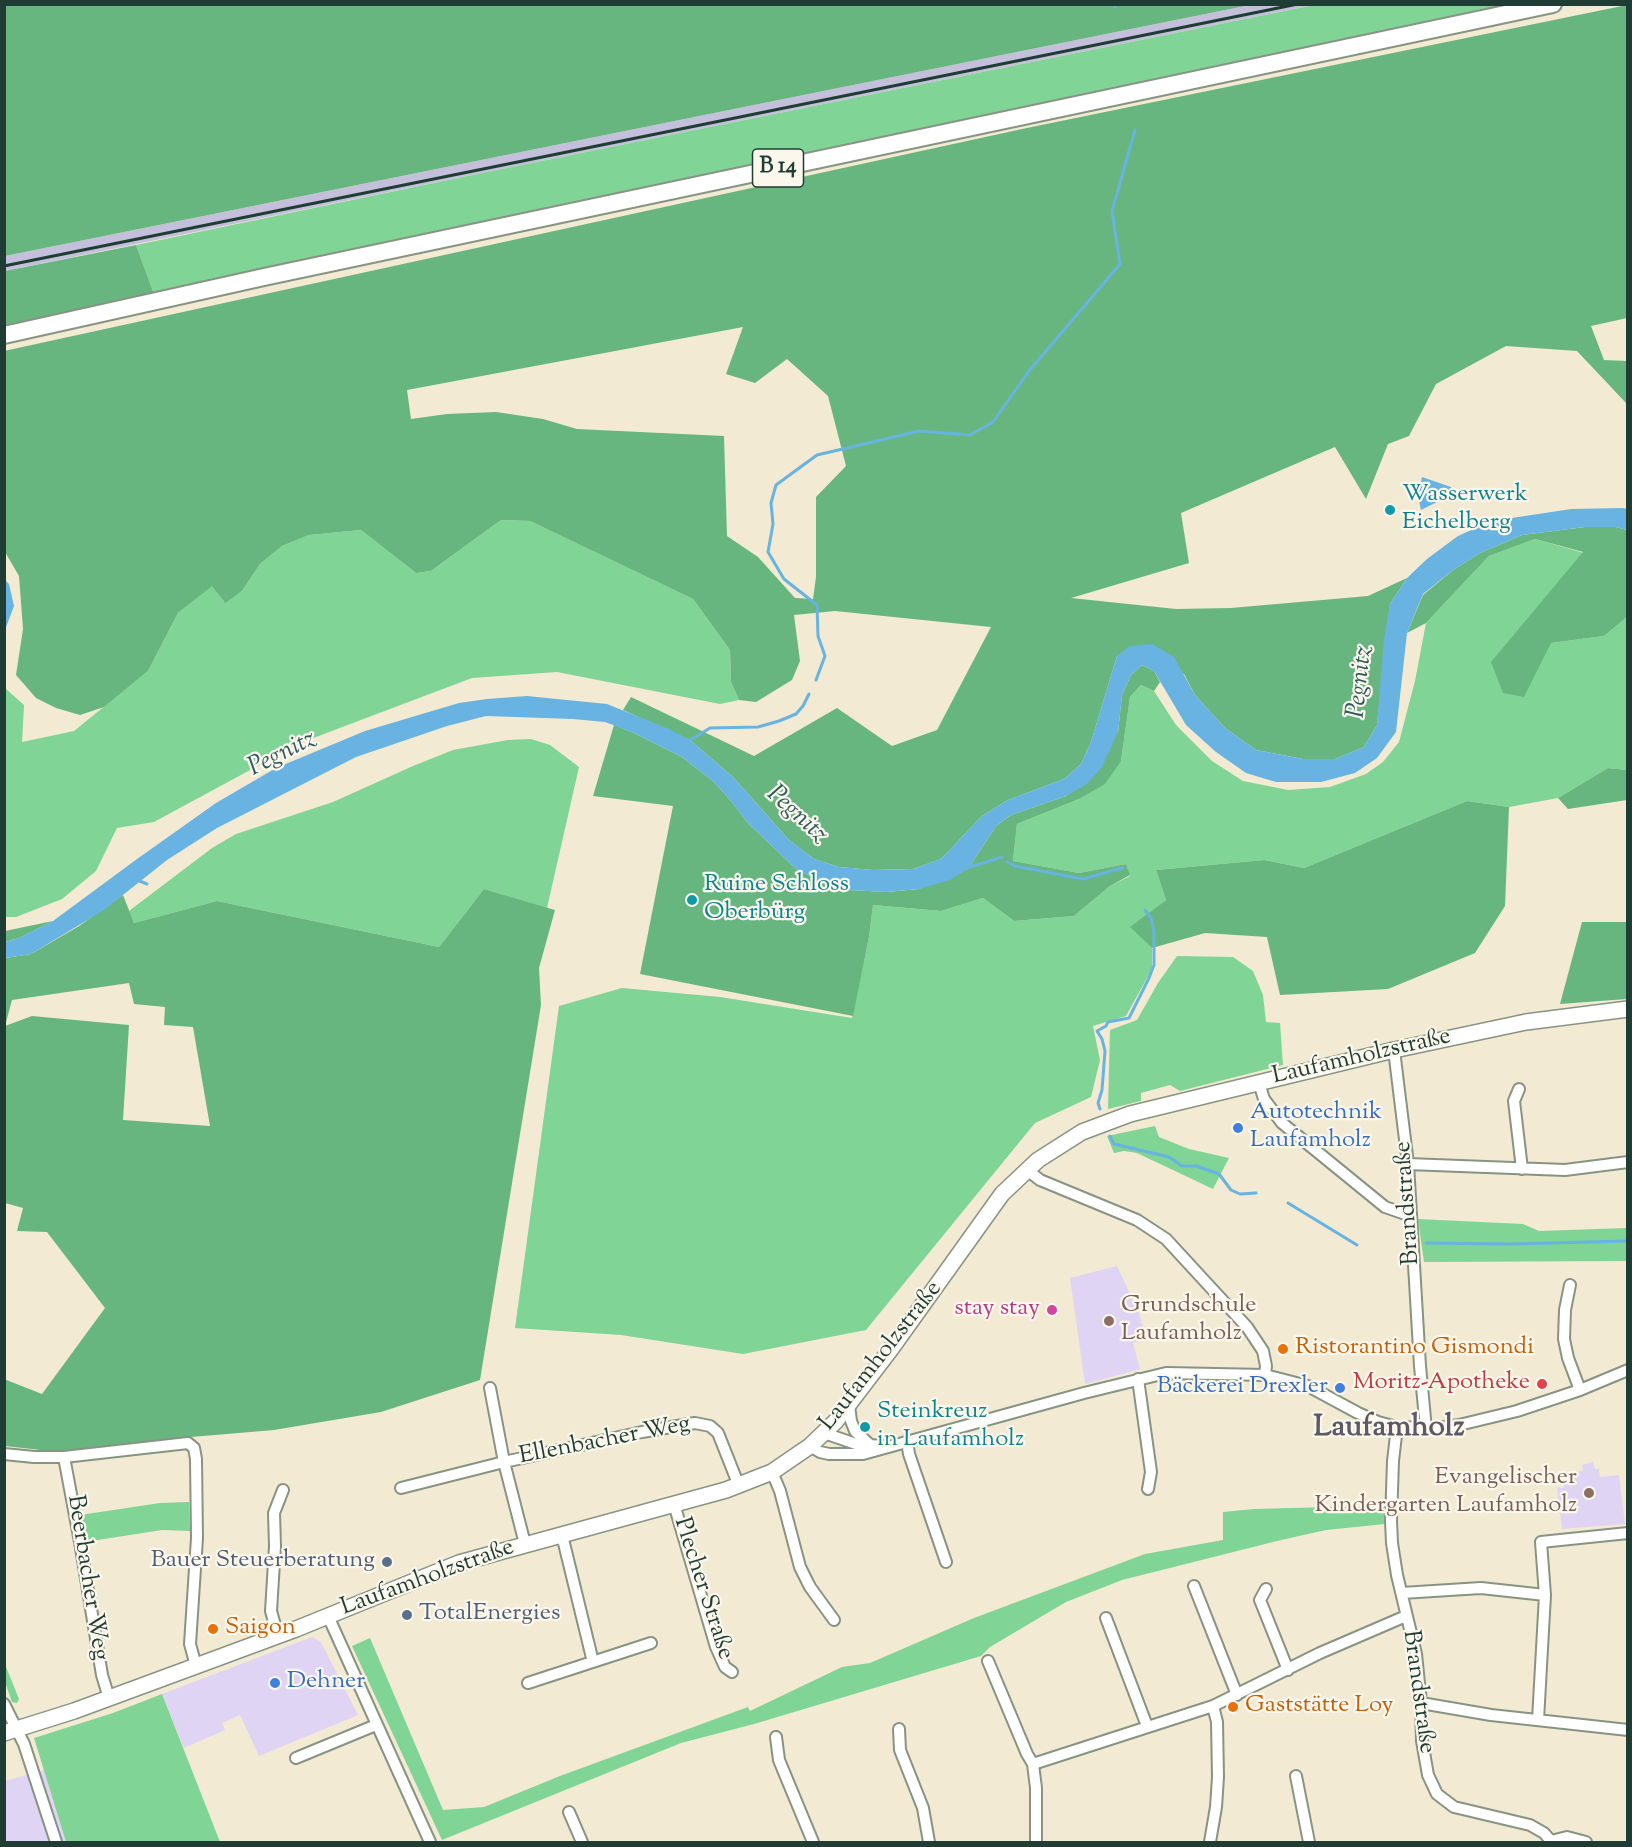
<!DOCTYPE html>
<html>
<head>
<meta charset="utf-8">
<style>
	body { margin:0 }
	#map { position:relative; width:1632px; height:1847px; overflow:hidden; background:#f2ead2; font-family:"Sorts Mill Goudy",serif }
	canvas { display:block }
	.frame { position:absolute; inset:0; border:6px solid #1f3d34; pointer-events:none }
</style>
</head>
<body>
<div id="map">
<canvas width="1632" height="1847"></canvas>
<div class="frame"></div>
</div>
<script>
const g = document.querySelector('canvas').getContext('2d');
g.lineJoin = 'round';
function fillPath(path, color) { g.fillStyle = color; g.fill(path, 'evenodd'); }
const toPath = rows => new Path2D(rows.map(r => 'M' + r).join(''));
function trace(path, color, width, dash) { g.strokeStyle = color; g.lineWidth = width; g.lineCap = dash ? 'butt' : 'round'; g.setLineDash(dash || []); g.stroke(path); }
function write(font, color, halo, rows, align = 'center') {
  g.font = font + ' "Sorts Mill Goudy",serif'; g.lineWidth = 4.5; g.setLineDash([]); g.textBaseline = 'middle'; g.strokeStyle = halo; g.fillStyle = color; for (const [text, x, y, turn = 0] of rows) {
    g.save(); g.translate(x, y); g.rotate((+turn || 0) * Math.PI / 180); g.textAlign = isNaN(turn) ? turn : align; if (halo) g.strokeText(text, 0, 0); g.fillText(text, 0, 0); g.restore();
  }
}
const built = toPath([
	[1117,1266,1139,1313,1143,1328,1143,1340,1133,1343,1140,1369,1085,1384,1070,1278],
	[1593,1462,1595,1469,1599,1469,1600,1477,1619,1475,1625,1524,1562,1529,1557,1487,1564,1488,1563,1473,1583,1471,1582,1465],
	[312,1637,321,1642,358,1715,259,1756,240,1715,222,1723,225,1730,184,1748,162,1694],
	[44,1770,66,1842,5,1842,5,1781]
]);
const industrial = toPath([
	[1250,5,1314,5,477,174,5,271,5,256]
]);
const green = toPath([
	[1314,5,1512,5,154,294,136,245,477,174],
	[501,520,530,521,693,599,730,650,731,682,739,700,720,704,557,672,472,678,300,743,154,822,117,828,96,871,62,899,16,917,5,917,5,688,24,705,22,742,74,731,148,671,178,613,212,585,224,602,242,591,260,564,282,546,309,535,361,530,416,573,431,571],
	[1535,539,1584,553,1551,643,1604,636,1627,617,1627,770,1608,768,1558,798,1509,807,1467,801,1304,868,1264,860,1156,870,1166,900,1131,927,1152,948,1152,969,1126,1016,1093,1026,1100,1060,1091,1097,1035,1123,866,1330,743,1354,621,1335,515,1328,559,1006,622,988,720,997,852,1018,869,937,873,905,941,911,983,898,1014,921,1074,916,1110,886,1130,876,1126,864,1079,873,1013,861,1017,824,1079,799,1121,761,1130,697,1141,685,1154,691,1176,725,1212,761,1243,781,1288,790,1330,787,1366,774,1383,762,1399,742,1415,681,1426,623,1489,556],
	[531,739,550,745,579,767,547,908,484,889,439,947,217,901,134,923,129,911,212,848,236,834,333,802,413,766,453,750,508,740],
	[1177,956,1233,957,1253,971,1263,995,1266,1022,1280,1023,1283,1065,1180,1091,1170,1085,1141,1093,1141,1101,1108,1109,1110,1030,1137,1020,1158,983],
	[1155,1126,1159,1137,1189,1149,1229,1158,1213,1189,1137,1153,1124,1151,1114,1153,1107,1136],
	[1418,1219,1523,1224,1539,1231,1627,1228,1627,1261,1424,1262],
	[189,1502,190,1531,162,1530,85,1542,80,1515,160,1503],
	[1329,1507,1384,1507,1385,1524,1326,1530,1281,1540,1122,1580,1066,1602,990,1647,981,1656,754,1724,681,1743,442,1840,352,1646,370,1638,443,1810,484,1807,560,1776,748,1707,750,1711,842,1667,870,1663,974,1618,1145,1554,1223,1540,1223,1512,1254,1509],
	[4,1662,19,1699,17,1703,12,1702,5,1682],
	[162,1694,220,1842,66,1842,34,1738,113,1713]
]);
const forest = toPath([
	[5,4,1250,4,1250,5,5,256],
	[1627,5,1627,318,1591,326,1604,360,1627,361,1627,404,1577,351,1506,346,1436,384,1409,436,1388,444,1366,499,1335,447,1181,513,1189,563,1071,598,1176,609,1231,608,1368,596,1407,578,1390,604,1377,725,1364,747,1335,759,1303,759,1256,750,1225,728,1195,695,1184,674,1117,656,1091,742,1081,764,1064,779,1008,800,982,816,941,859,913,869,873,870,839,867,814,859,789,840,733,777,690,740,623,710,631,697,754,756,837,708,892,746,937,730,991,627,835,611,794,615,800,661,792,680,756,702,739,700,731,682,730,650,693,599,530,521,501,520,431,571,416,573,361,530,309,535,282,546,260,564,242,591,225,603,212,586,178,613,148,671,104,707,80,715,56,708,36,698,16,675,23,629,19,576,5,552,4,351,1022,129],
	[743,327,726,374,755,383,787,359,828,396,846,466,816,497,816,577,813,599,795,598,758,557,727,536,724,436,577,429,543,419,496,412,447,414,411,419,407,390],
	[136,245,154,294,5,326,5,271],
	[1585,527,1616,527,1627,530,1627,617,1604,636,1551,643,1524,697,1503,693,1491,662,1583,552,1535,539,1489,556,1426,623,1407,633,1423,595,1453,570,1480,553,1522,535],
	[1142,665,1154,671,1160,682,1154,691,1141,685,1130,697,1121,761,1105,784,1079,799,1017,824,1013,861,1079,873,1126,864,1130,875,1110,886,1074,916,1014,921,983,898,941,911,873,905,869,937,853,1016,640,974,673,806,593,796,614,725,634,733,682,757,713,781,731,801,747,822,796,869,848,890,886,892,919,889,968,869,996,826,1011,815,1066,796,1118,732,1122,695,1131,675],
	[1608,768,1627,770,1627,800,1568,809,1558,798],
	[1467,801,1509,807,1505,906,1475,953,1388,989,1280,995,1267,937,1205,933,1152,948,1130,927,1166,900,1156,870,1264,860,1304,868],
	[484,889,555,910,539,968,541,1005,480,1380,381,1412,274,1430,191,1437,67,1453,5,1446,4,1379,42,1394,105,1308,47,1232,17,1231,23,1208,5,1203,5,958,31,954,79,926,123,895,134,923,217,901,439,947],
	[129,983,134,1004,165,1007,164,1025,193,1027,210,1126,123,1120,129,1025,32,1016,5,1026,12,1000],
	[53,921,19,938,5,942,5,931],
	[1582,922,1627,922,1627,999,1560,1004]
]);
const water = toPath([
	[1422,477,1451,487,1453,491,1451,495,1421,510,1418,496],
	[1623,508,1627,509,1627,530,1616,527,1585,527,1522,535,1480,553,1453,570,1423,594,1407,633,1396,732,1377,758,1355,773,1321,782,1276,782,1246,773,1216,752,1186,725,1154,671,1142,665,1131,675,1122,695,1118,732,1102,767,1087,784,1066,796,1011,815,996,826,968,869,950,880,919,889,886,892,848,890,821,883,796,869,747,822,731,801,713,781,682,757,634,733,605,722,573,719,486,716,447,726,356,757,217,828,167,860,104,910,31,954,5,958,5,942,19,938,53,921,137,859,216,803,276,768,365,731,459,703,487,699,527,696,607,704,669,729,690,740,733,777,789,840,814,859,839,867,873,870,913,869,941,859,982,816,1008,800,1064,779,1081,764,1091,742,1117,656,1130,646,1152,644,1174,657,1195,695,1225,728,1256,750,1303,759,1335,759,1364,747,1377,725,1384,639,1390,604,1407,578,1427,559,1458,536,1492,521,1571,509],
	[4,579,9,584,14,606,5,630]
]);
const stream = toPath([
	[1115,7,1116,4],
	[816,680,825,656,818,636,817,605,784,579,768,552,773,524,771,503,776,485,817,455,919,431,970,435,993,422,1029,371,1120,264,1112,211,1135,130],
	[687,742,710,728,758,727,779,721,796,714,803,706,809,694],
	[1007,862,1015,866,1083,879,1122,868],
	[964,869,1002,857],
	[137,880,147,884],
	[1100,1109,1098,1103,1102,1090,1105,1051,1102,1039,1097,1031,1106,1026,1108,1022,1129,1018,1149,978,1154,965,1154,931,1151,918,1145,910],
	[1110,1136,1114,1144,1169,1157,1182,1166,1196,1166,1219,1174,1231,1190,1240,1194,1256,1193],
	[1288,1203,1357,1245],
	[1426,1243,1512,1244,1628,1241]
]);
const street = toPath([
	[1394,1050,1408,1164,1420,1366,1426,1429],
	[1259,1083,1264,1099,1282,1123,1385,1207,1411,1216],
	[1519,1089,1514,1101,1522,1169],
	[1408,1164,1565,1170,1628,1162],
	[1026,1169,1040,1180,1137,1220,1166,1239,1247,1327,1263,1351,1266,1366,1265,1375],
	[1570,1285,1565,1310,1564,1339,1568,1358,1580,1390],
	[1138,1379,1151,1472,1148,1489],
	[490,1388,504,1462,525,1544],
	[849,1405,851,1421,855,1431,869,1444],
	[1397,1427,1393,1461,1391,1521,1392,1543,1397,1575,1416,1654,1421,1703,1422,1741,1428,1775,1437,1794,1454,1807,1530,1825,1544,1833,1551,1841],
	[824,1433,856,1444,883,1446],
	[907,1441,909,1454,946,1562],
	[810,1446,820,1452,829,1454,863,1454,1084,1393,1166,1373,1265,1375,1308,1386,1358,1413,1378,1422,1397,1427,1437,1428,1459,1425,1517,1411,1580,1390,1628,1370],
	[4,1454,34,1457,64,1457,188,1443,194,1448,196,1459,197,1538,190,1644,196,1666],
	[64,1457,80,1542,102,1675,109,1698],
	[772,1472,780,1491,800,1567,810,1587,834,1620],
	[401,1488,504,1462,642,1432,695,1423,710,1426,718,1433,739,1486],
	[674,1504,716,1647,725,1667,732,1672],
	[562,1535,593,1662],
	[1194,1586,1237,1695],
	[1266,1589,1260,1600,1288,1670],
	[1402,1593,1481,1588,1545,1595],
	[328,1616,430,1842],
	[1106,1618,1147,1726],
	[278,1636,271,1611,275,1546,274,1513,283,1490],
	[988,1661,1027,1754,1033,1764,1036,1788,1036,1842],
	[528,1683,651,1643],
	[1421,1703,1491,1715,1628,1730],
	[4,1704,24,1744,56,1842],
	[1538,1720,1545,1595,1541,1542,1628,1533],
	[899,1729,900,1750,923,1808,929,1842],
	[776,1737,779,1760,813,1842],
	[296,1758,376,1725],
	[1033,1764,1213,1706,1320,1653,1406,1616],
	[1296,1776,1309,1842],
	[569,1812,582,1842],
	[1551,1841,1567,1837,1586,1842],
	[1210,1842,1216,1807,1218,1777,1217,1722,1213,1706]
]);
const secondary = toPath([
	[4,1733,74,1711,196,1666,296,1629,459,1563,726,1490,772,1472,810,1446,836,1421,891,1349,1002,1194,1038,1160,1082,1132,1130,1114,1394,1050,1526,1022,1628,1009]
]);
const primary = toPath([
	[4,335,264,277,1553,4]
]);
const rail = toPath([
	[4,266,1298,4]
]);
const markers = [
	[1390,510,6,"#0f9aa8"],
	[692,900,6,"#0f9aa8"],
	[1238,1128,6,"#3f7fe0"],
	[1052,1310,6,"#d1479c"],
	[1109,1321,6,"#8d6e63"],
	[1283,1349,6,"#e8710a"],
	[1542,1384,6,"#e0444e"],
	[1340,1388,6,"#3f7fe0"],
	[865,1427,6,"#0f9aa8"],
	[1589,1493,6,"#8d6e63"],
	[387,1562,6,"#5c6f8a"],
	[407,1615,6,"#5c6f8a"],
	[213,1629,6,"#e8710a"],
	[275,1683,6,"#3f7fe0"],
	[1233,1707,6,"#e8710a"]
];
const shields = [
	[778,168,51]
];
const shieldNames = [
	["B 14",778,168]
];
const cultureNames = [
	["Wasserwerk",1402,496],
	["Eichelberg",1402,524],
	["Ruine Schloss",704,886],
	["Oberbürg",704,914],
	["Steinkreuz",877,1413],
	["in Laufamholz",877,1441]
];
const streetNames = [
	["Laufamholzstraße",1362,1058,-13],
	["Brandstraße",1409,1203,-94],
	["Laufamholzstraße",882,1357,-52],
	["Ellenbacher Weg",605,1442,-11],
	["Beerbacher Weg",86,1578,81],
	["Laufamholzstraße",428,1579,-20],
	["Plecher Straße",702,1589,72],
	["Brandstraße",1417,1692,82]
];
const shopNames = [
	["Autotechnik",1250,1114],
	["Laufamholz",1250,1142],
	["Bäckerei Drexler",1328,1388,"right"],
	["Dehner",287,1683]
];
const educationNames = [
	["Grundschule",1121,1307],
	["Laufamholz",1121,1335],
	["Evangelischer",1577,1479,"right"],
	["Kindergarten Laufamholz",1577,1507,"right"]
];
const hotelNames = [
	["stay stay",1040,1310]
];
const foodNames = [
	["Ristorantino Gismondi",1295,1349],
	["Saigon",225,1629],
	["Gaststätte Loy",1245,1707]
];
const healthNames = [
	["Moritz-Apotheke",1530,1384]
];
const serviceNames = [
	["Bauer Steuerberatung",375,1562],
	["TotalEnergies",419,1615,"left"]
];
const waterNames = [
	["Pegnitz",1362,682,-84],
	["Pegnitz",283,755,-27],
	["Pegnitz",796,816,42]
];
const districtNames = [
	["Laufamholz",1389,1430]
];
fillPath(built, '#e0d4f4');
fillPath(industrial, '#c4c0db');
fillPath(green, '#80d496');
fillPath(forest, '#68b67f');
fillPath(water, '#68b3e1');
trace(stream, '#68b3e1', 3);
trace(street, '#889483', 14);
trace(secondary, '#889483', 18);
trace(primary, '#889483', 20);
trace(street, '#fff', 10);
trace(secondary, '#fff', 15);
trace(primary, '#fff', 16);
trace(rail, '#1f3d34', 3);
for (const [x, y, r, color] of markers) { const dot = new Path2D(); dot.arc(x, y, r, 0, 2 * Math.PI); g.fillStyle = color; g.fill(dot); trace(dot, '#fbf7ec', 2); }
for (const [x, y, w] of shields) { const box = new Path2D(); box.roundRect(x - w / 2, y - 19, w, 38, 4.5); g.fillStyle = '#fbf7ec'; g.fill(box); trace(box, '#1f3d34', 1.5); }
write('bold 22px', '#1f3d34', null, shieldNames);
write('24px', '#0d838f', '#fbf7ec', cultureNames, 'left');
write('24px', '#1f3d34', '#fbf7ec', streetNames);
write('24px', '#366cbe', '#fbf7ec', shopNames, 'left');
write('24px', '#785e54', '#fbf7ec', educationNames, 'left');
write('24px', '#b23c85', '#fbf7ec', hotelNames, 'right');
write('24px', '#c56008', '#fbf7ec', foodNames, 'left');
write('24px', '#be3a42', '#fbf7ec', healthNames, 'right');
write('24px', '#4e5e75', '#fbf7ec', serviceNames, 'right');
write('italic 26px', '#315a5f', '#fbf7ec', waterNames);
write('bold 30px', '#5c5965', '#fbf7ec', districtNames);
</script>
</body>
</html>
